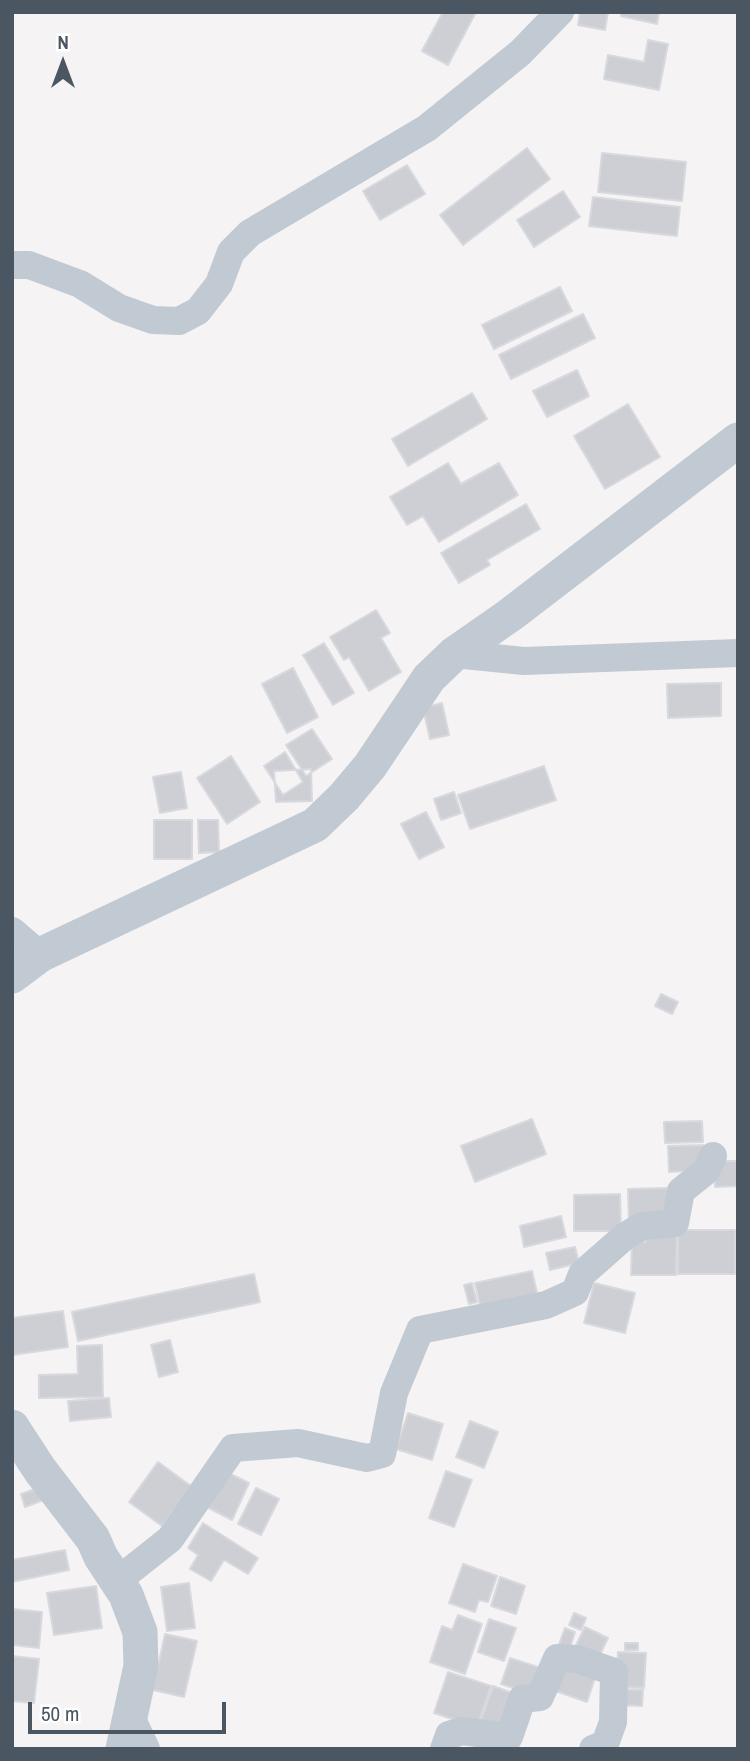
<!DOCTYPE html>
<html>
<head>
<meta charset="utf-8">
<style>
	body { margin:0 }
	#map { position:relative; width:750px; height:1761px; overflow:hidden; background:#f5f3f3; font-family:"Archivo Narrow",sans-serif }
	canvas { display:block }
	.frame { position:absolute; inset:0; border:14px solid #4a5661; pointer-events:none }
	.north { position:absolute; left:28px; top:28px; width:70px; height:70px; -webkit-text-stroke:5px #fff; paint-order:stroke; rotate:0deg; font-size:19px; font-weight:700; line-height:28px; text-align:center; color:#4a5661 }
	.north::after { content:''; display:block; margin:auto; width:24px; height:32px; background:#4a5661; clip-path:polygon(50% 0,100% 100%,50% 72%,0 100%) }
	.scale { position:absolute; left:28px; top:1702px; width:198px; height:32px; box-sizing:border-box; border:4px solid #4a5661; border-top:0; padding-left:9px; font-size:21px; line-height:24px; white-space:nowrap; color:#4a5661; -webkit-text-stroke:5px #fff; paint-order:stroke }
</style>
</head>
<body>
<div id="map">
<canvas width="750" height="1761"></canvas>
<div class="frame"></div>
<div class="north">N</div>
<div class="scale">50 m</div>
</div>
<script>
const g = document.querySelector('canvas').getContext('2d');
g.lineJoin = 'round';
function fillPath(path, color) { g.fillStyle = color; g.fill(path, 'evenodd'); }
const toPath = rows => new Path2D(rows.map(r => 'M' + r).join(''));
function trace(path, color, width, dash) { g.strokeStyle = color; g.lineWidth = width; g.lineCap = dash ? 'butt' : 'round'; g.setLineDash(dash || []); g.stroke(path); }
const building = toPath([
	[443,12,476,12,448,65,422,51,443,12],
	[580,12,608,12,605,30,578,25,580,12],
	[621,12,659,12,657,24,621,16,621,12],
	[648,40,668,44,659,90,604,79,608,55,644,62,648,40],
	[527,148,550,179,463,245,440,215,527,148],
	[602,153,686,162,682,201,598,192,602,153],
	[407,165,425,194,380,220,363,191,407,165],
	[563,191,580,217,534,247,517,220,563,191],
	[593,197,680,207,677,236,589,226,593,197],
	[560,287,572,311,494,349,482,325,560,287],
	[583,314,595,338,511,379,499,355,583,314],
	[577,370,589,396,547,417,533,391,577,370],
	[472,393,487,419,408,466,392,439,472,393],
	[628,404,660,457,605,489,574,436,628,404],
	[448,463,461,484,499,463,518,495,439,542,423,516,407,525,390,497,448,463],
	[526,504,540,529,487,560,490,565,459,583,441,553,526,504],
	[376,610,390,633,381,638,401,672,369,691,349,657,344,660,330,637,376,610],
	[324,643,354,693,333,705,303,655,324,643],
	[293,668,318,717,287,733,262,684,293,668],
	[721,683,721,716,668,718,667,684,721,683],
	[442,703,449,735,430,739,423,708,442,703],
	[312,729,332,759,306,776,286,745,312,729],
	[285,752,303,782,283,795,264,766,285,752],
	[231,756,260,802,227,824,197,778,231,756],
	[544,766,556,800,470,829,458,795,544,766],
	[311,769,312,801,276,802,274,771,311,769],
	[181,772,187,808,160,813,153,777,181,772],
	[454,792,461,813,441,820,434,799,454,792],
	[426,812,444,847,419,859,401,824,426,812],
	[154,820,192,820,192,859,154,859,154,820],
	[198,820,218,820,219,852,199,853,198,820],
	[661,994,678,1002,672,1014,655,1006,661,994],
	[532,1119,546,1154,475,1182,461,1146,532,1119],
	[702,1121,703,1142,665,1143,664,1122,702,1121],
	[703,1145,704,1170,669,1172,668,1146,703,1145],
	[714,1161,738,1161,738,1186,715,1187,714,1161],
	[669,1188,669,1221,629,1223,628,1189,669,1188],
	[620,1194,621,1231,574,1231,574,1195,620,1194],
	[561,1216,566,1237,524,1247,520,1226,561,1216],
	[646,1228,677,1228,676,1275,631,1275,632,1242,646,1242,646,1228],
	[678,1230,735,1230,735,1274,678,1274,678,1230],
	[575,1247,579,1263,550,1270,546,1253,575,1247],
	[532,1271,539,1302,482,1314,475,1283,532,1271],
	[254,1274,260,1302,78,1341,72,1312,254,1274],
	[472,1283,477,1302,469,1304,464,1285,472,1283],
	[594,1283,635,1293,625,1333,584,1323,594,1283],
	[63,1311,68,1347,12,1355,12,1318,63,1311],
	[170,1340,178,1372,159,1377,151,1345,170,1340],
	[102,1345,103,1397,39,1398,39,1375,78,1374,77,1346,102,1345],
	[109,1398,111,1417,70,1421,68,1401,109,1398],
	[408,1413,443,1424,432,1460,396,1449,408,1413],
	[470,1421,498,1432,484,1468,456,1457,470,1421],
	[158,1462,191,1486,162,1526,129,1502,158,1462],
	[222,1470,249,1483,232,1520,205,1506,222,1470],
	[446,1471,472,1480,454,1527,429,1518,446,1471],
	[41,1487,46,1499,25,1507,21,1494,41,1487],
	[256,1488,279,1499,261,1535,238,1524,256,1488],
	[203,1523,258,1558,248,1574,224,1560,211,1581,190,1569,198,1555,188,1548,203,1523],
	[65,1550,69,1570,12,1582,12,1560,65,1550],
	[463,1564,497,1576,488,1602,479,1600,475,1612,449,1603,463,1564],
	[500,1577,525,1586,516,1614,491,1606,500,1577],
	[189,1583,195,1628,167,1631,161,1587,189,1583],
	[96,1586,102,1628,54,1635,47,1593,96,1586],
	[12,1609,42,1612,39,1648,12,1645,12,1609],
	[574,1613,586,1618,581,1630,569,1625,574,1613],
	[458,1615,482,1624,465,1674,430,1662,442,1626,452,1630,458,1615],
	[489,1619,516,1628,504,1661,478,1652,489,1619],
	[585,1627,608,1638,596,1663,573,1651,585,1627],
	[565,1628,575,1632,569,1651,558,1647,565,1628],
	[165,1634,197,1641,184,1697,153,1690,165,1634],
	[625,1643,638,1643,638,1650,625,1650,625,1643],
	[618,1652,646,1653,644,1688,616,1686,618,1652],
	[12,1656,39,1659,34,1703,12,1701,12,1656],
	[510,1658,544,1669,535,1695,501,1684,510,1658],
	[561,1666,595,1678,587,1702,553,1690,561,1666],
	[448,1672,491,1686,477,1727,434,1713,448,1672],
	[493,1686,518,1695,505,1734,479,1726,493,1686],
	[617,1689,643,1690,642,1706,616,1705,617,1689]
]);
const minor = toPath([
	[12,265,29,265,80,284,119,308,153,320,179,321,198,311,219,284,231,252,250,233,427,128,520,53,560,12],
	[454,654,524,661,738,653],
	[12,931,40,955],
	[117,1581,170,1539,233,1448,298,1443,367,1458,382,1454,394,1393,420,1330,546,1305,575,1292,582,1274,624,1237,642,1226,675,1223,681,1191,706,1171,713,1156],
	[130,1715,146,1749],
	[444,1749,449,1735,462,1731,509,1737,522,1699,540,1697,557,1658,577,1659,614,1672,613,1722,605,1744,593,1749]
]);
const tertiary = toPath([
	[12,976,40,955,315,825,344,797,370,766,429,678,454,654,510,615,738,440],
	[12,1427,40,1470,93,1539,101,1557,126,1595,140,1632,141,1666,123,1749]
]);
fillPath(building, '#cdcfd5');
trace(building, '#d7d9de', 2);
trace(minor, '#c1cad2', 28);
trace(tertiary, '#c1cad2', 35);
</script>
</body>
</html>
